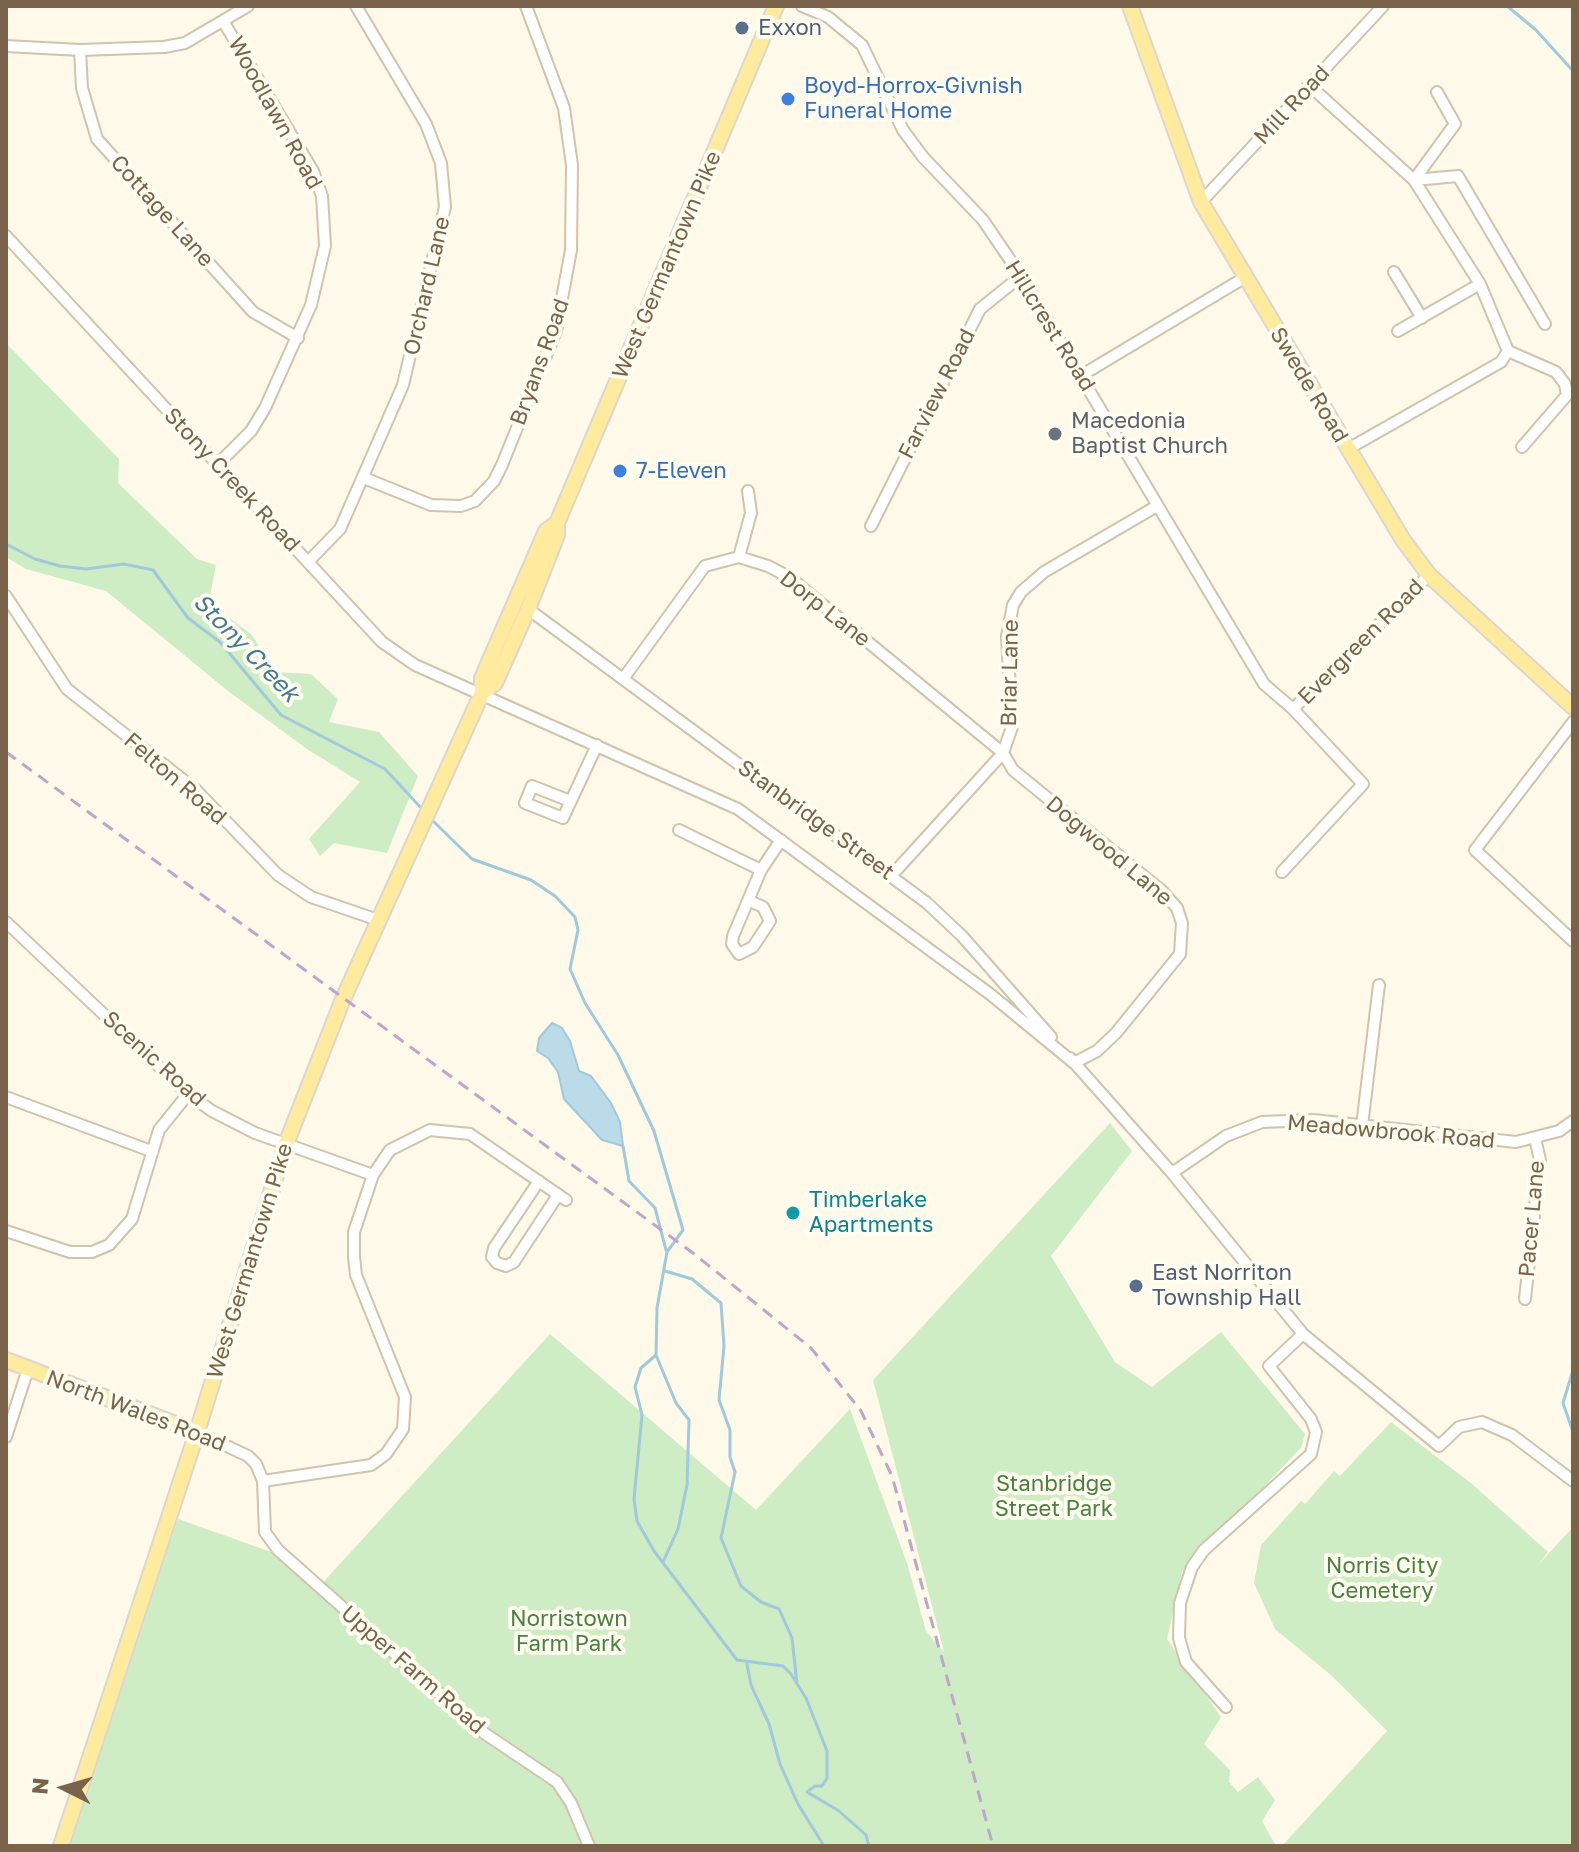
<!DOCTYPE html>
<html>
<head>
<meta charset="utf-8">
<style>
	body { margin:0 }
	#map { position:relative; width:1579px; height:1852px; overflow:hidden; background:#fef9e8; font-family:"Golos Text",sans-serif }
	canvas { display:block }
	.frame { position:absolute; inset:0; border:8px solid #7a634a; pointer-events:none }
	.north { position:absolute; left:24px; top:1748px; width:80px; height:80px; -webkit-text-stroke:6px #fffcf0; paint-order:stroke; rotate:275deg; font-size:22px; font-weight:700; line-height:32px; text-align:center; color:#7a634a }
	.north::after { content:''; display:block; margin:auto; width:28px; height:36px; background:#7a634a; clip-path:polygon(50% 0,100% 100%,50% 72%,0 100%) }
</style>
</head>
<body>
<div id="map">
<canvas width="1579" height="1852"></canvas>
<div class="frame"></div>
<div class="north">N</div>
</div>
<script>
const g = document.querySelector('canvas').getContext('2d');
g.lineJoin = 'round';
function fillPath(path, color) { g.fillStyle = color; g.fill(path, 'evenodd'); }
const toPath = rows => new Path2D(rows.map(r => 'M' + r).join(''));
function trace(path, color, width, dash) { g.strokeStyle = color; g.lineWidth = width; g.lineCap = dash ? 'butt' : 'round'; g.setLineDash(dash || []); g.stroke(path); }
function write(font, color, halo, rows, align = 'center') {
  g.font = font + ' "Golos Text",sans-serif'; g.lineWidth = 8; g.setLineDash([]); g.textBaseline = 'middle'; g.strokeStyle = halo; g.fillStyle = color; for (const [text, x, y, turn = 0] of rows) {
    g.save(); g.translate(x, y); g.rotate((+turn || 0) * Math.PI / 180); g.textAlign = isNaN(turn) ? turn : align; if (halo) g.strokeText(text, 0, 0); g.fillText(text, 0, 0); g.restore();
  }
}
const green = toPath([
	[6,343,119,459,118,483,197,559,216,565,209,602,252,635,275,672,311,674,338,699,329,722,379,732,418,776,387,853,334,843,320,856,309,839,360,782,307,749,228,691,106,591,26,569,6,557],
	[1110,1123,1132,1151,1051,1256,1115,1362,1152,1387,1221,1332,1305,1434,1301,1448,1182,1572,1167,1639,1221,1717,1204,1744,1230,1770,1229,1782,1238,1792,1258,1777,1275,1800,1262,1821,1276,1846,66,1846,178,1519,277,1554,317,1589,550,1334,756,1510,850,1409,907,1563,926,1631,944,1652,873,1380],
	[1391,1422,1471,1483,1548,1552,1537,1566,1573,1527,1573,1846,1282,1846,1387,1731,1332,1676,1275,1629,1254,1583,1261,1545,1301,1501,1305,1504,1334,1471,1340,1476]
]);
const water = toPath([
	[552,1023,562,1028,570,1041,579,1071,591,1076,611,1103,620,1122,623,1146,602,1140,564,1099,558,1072,548,1058,537,1051,539,1038,552,1023]
]);
const stream = toPath([
	[1507,6,1536,30,1573,71],
	[6,544,35,559,60,566,86,569,124,564,153,570,188,618,220,642,281,715,385,769,424,811],
	[429,817,472,859,531,880,555,896,575,917,578,930,570,969,585,1003,618,1055,654,1131,683,1230,667,1252,657,1308,656,1355,641,1368,635,1387,642,1415,634,1499,637,1521,654,1551,737,1660,783,1666,791,1674,806,1698,827,1751,827,1778,822,1786,815,1786,807,1792,839,1811,866,1835,869,1846],
	[623,1146,629,1181,655,1208,666,1250],
	[665,1271,692,1279,721,1303,724,1346,719,1400,730,1430,730,1457,735,1472,721,1538,741,1586,761,1602,779,1609,792,1638,797,1684],
	[656,1355,676,1403,689,1420,687,1485,678,1529,663,1562],
	[1573,1370,1563,1403,1573,1432],
	[747,1664,751,1685,769,1724,780,1764,798,1804,824,1846]
]);
const minor = toPath([
	[802,6,828,17,862,45,903,130,923,157,983,220,1021,276,1264,684,1293,709,1363,784,1282,872],
	[6,46,80,50,164,47,185,43,248,6],
	[80,50,82,88,97,139,253,312,298,338],
	[1310,86,1414,180,1458,176,1545,324],
	[1201,202,1383,6],
	[6,236,382,642,415,665,738,809,990,994,1074,1063,1097,1051,1116,1033,1180,954,1182,923,1177,908,1162,891,1013,770,1003,753,789,577,768,566,739,557,705,566,623,679],
	[1394,272,1422,318],
	[1398,331,1480,284],
	[1508,351,1556,372,1565,384,1567,395,1522,447],
	[1082,375,1244,278],
	[1348,449,1501,362,1508,351,1480,284,1414,180,1455,124,1437,92],
	[217,465,251,431,265,408,311,305,325,246,322,196,313,171,223,21],
	[364,478,431,505,461,506,475,501,494,481,502,465,556,331,571,250,572,165,564,108,526,6],
	[871,526,980,309,1021,276],
	[739,557,751,513,748,491],
	[308,562,340,529,403,385,445,207,441,163,426,124,356,6],
	[6,596,67,689,196,790,278,875,311,897,378,920],
	[528,609,927,903,962,936,1051,1037],
	[1293,709,1429,575],
	[1573,722,1475,850,1573,941],
	[570,801,532,786,525,803,563,818,597,745],
	[679,830,761,870],
	[892,875,1003,753,1012,727,1007,636,1013,605,1021,592,1044,572,1157,506],
	[750,901,763,907,770,921,753,947,739,954,732,944,733,936,761,870,781,840],
	[6,922,188,1094,212,1111,255,1133,373,1175],
	[1070,1058,1172,1173,1303,1334,1439,1446,1459,1427,1482,1422,1512,1435,1573,1481],
	[6,1097,151,1151],
	[1362,1126,1379,985],
	[1172,1173,1226,1136,1262,1122,1313,1120,1516,1142,1559,1131,1573,1121],
	[539,1181,494,1248,492,1257,497,1263,506,1266,514,1262,558,1195],
	[6,1231,70,1252,92,1252,109,1245,132,1219,159,1130,188,1094],
	[1525,1299,1540,1160,1535,1138],
	[197,1432,248,1456,256,1464,263,1481,265,1532,278,1550,484,1733,557,1782,571,1803,589,1846],
	[6,1437,28,1369],
	[263,1481,371,1465,386,1454,403,1429,405,1397,356,1275,354,1257,354,1232,373,1175,390,1150,430,1130,470,1134,566,1200],
	[1226,1707,1186,1662,1179,1638,1180,1603,1192,1567,1204,1550,1311,1454,1316,1432,1311,1419,1269,1366,1303,1334]
]);
const major = toPath([
	[1130,6,1201,202,1403,540,1429,575,1573,707],
	[482,693,495,683,528,609,557,535,557,523,776,6],
	[6,1360,197,1432],
	[61,1846,197,1432,286,1144,343,999,482,693,482,678,546,531,557,523]
]);
const rail = toPath([
	[6,752,693,1253,811,1348,861,1411,892,1476,993,1846]
]);
const markers = [
	[742,28,8,"#5c6f8a"],
	[788,99,8,"#3f7fe0"],
	[1055,434,8,"#6b7280"],
	[620,471,8,"#3f7fe0"],
	[793,1213,8,"#0f9aa8"],
	[1136,1286,8,"#5c6f8a"]
];
const serviceNames = [
	["Exxon",758,28],
	["East Norriton",1152,1273],
	["Township Hall",1152,1298]
];
const shopNames = [
	["Boyd-Horrox-Givnish",804,86],
	["Funeral Home",804,111],
	["7-Eleven",636,471]
];
const streetNames = [
	["Mill Road",1292,105,-47],
	["Woodlawn Road",275,113,61],
	["Cottage Lane",162,211,48],
	["West Germantown Pike",667,265,-67],
	["Orchard Lane",427,286,-77],
	["Hillcrest Road",1050,326,58],
	["Bryans Road",540,362,-70],
	["Swede Road",1309,385,59],
	["Farview Road",937,394,-63],
	["Stony Creek Road",232,480,47],
	["Dorp Lane",825,609,38],
	["Evergreen Road",1361,642,-45],
	["Briar Lane",1010,673,-89],
	["Felton Road",175,779,41],
	["Stanbridge Street",816,820,36],
	["Dogwood Lane",1109,851,40],
	["Scenic Road",154,1059,42],
	["Meadowbrook Road",1391,1132,5],
	["Pacer Lane",1532,1219,-85],
	["West Germantown Pike",250,1261,-73],
	["North Wales Road",136,1411,21],
	["Upper Farm Road",413,1670,41]
];
const worshipNames = [
	["Macedonia",1071,421],
	["Baptist Church",1071,446]
];
const cultureNames = [
	["Timberlake",809,1200],
	["Apartments",809,1225]
];
const parkNames = [
	["Stanbridge",1054,1484],
	["Street Park",1054,1509],
	["Norris City",1382,1566],
	["Cemetery",1382,1591],
	["Norristown",569,1619],
	["Farm Park",569,1644]
];
const waterNames = [
	["Stony Creek",246,648,46]
];
fillPath(green, '#cfedc5');
fillPath(water, '#bbdbe9');
trace(water, '#a0c9dc', 2);
trace(stream, '#a0c9dc', 3);
trace(minor, '#d1c3ac', 14);
trace(major, '#dcd6d0', 18);
trace(minor, '#fff', 10);
trace(major, '#ffeb9e', 14);
trace(rail, '#bfa5ca', 3, [12, 8]);
for (const [x, y, r, color] of markers) { const dot = new Path2D(); dot.arc(x, y, r, 0, 2 * Math.PI); g.fillStyle = color; g.fill(dot); trace(dot, '#fffcf0', 3); }
write('22px', '#4e5e75', '#fffcf0', serviceNames, 'left');
write('22px', '#366cbe', '#fffcf0', shopNames, 'left');
write('22px', '#7a634a', '#fffcf0', streetNames);
write('22px', '#5b616d', '#fffcf0', worshipNames, 'left');
write('22px', '#0d838f', '#fffcf0', cultureNames, 'left');
write('22px', '#498141', '#fffcf0', parkNames);
write('italic 24px', '#447b96', '#fffcf0', waterNames);
</script>
</body>
</html>
